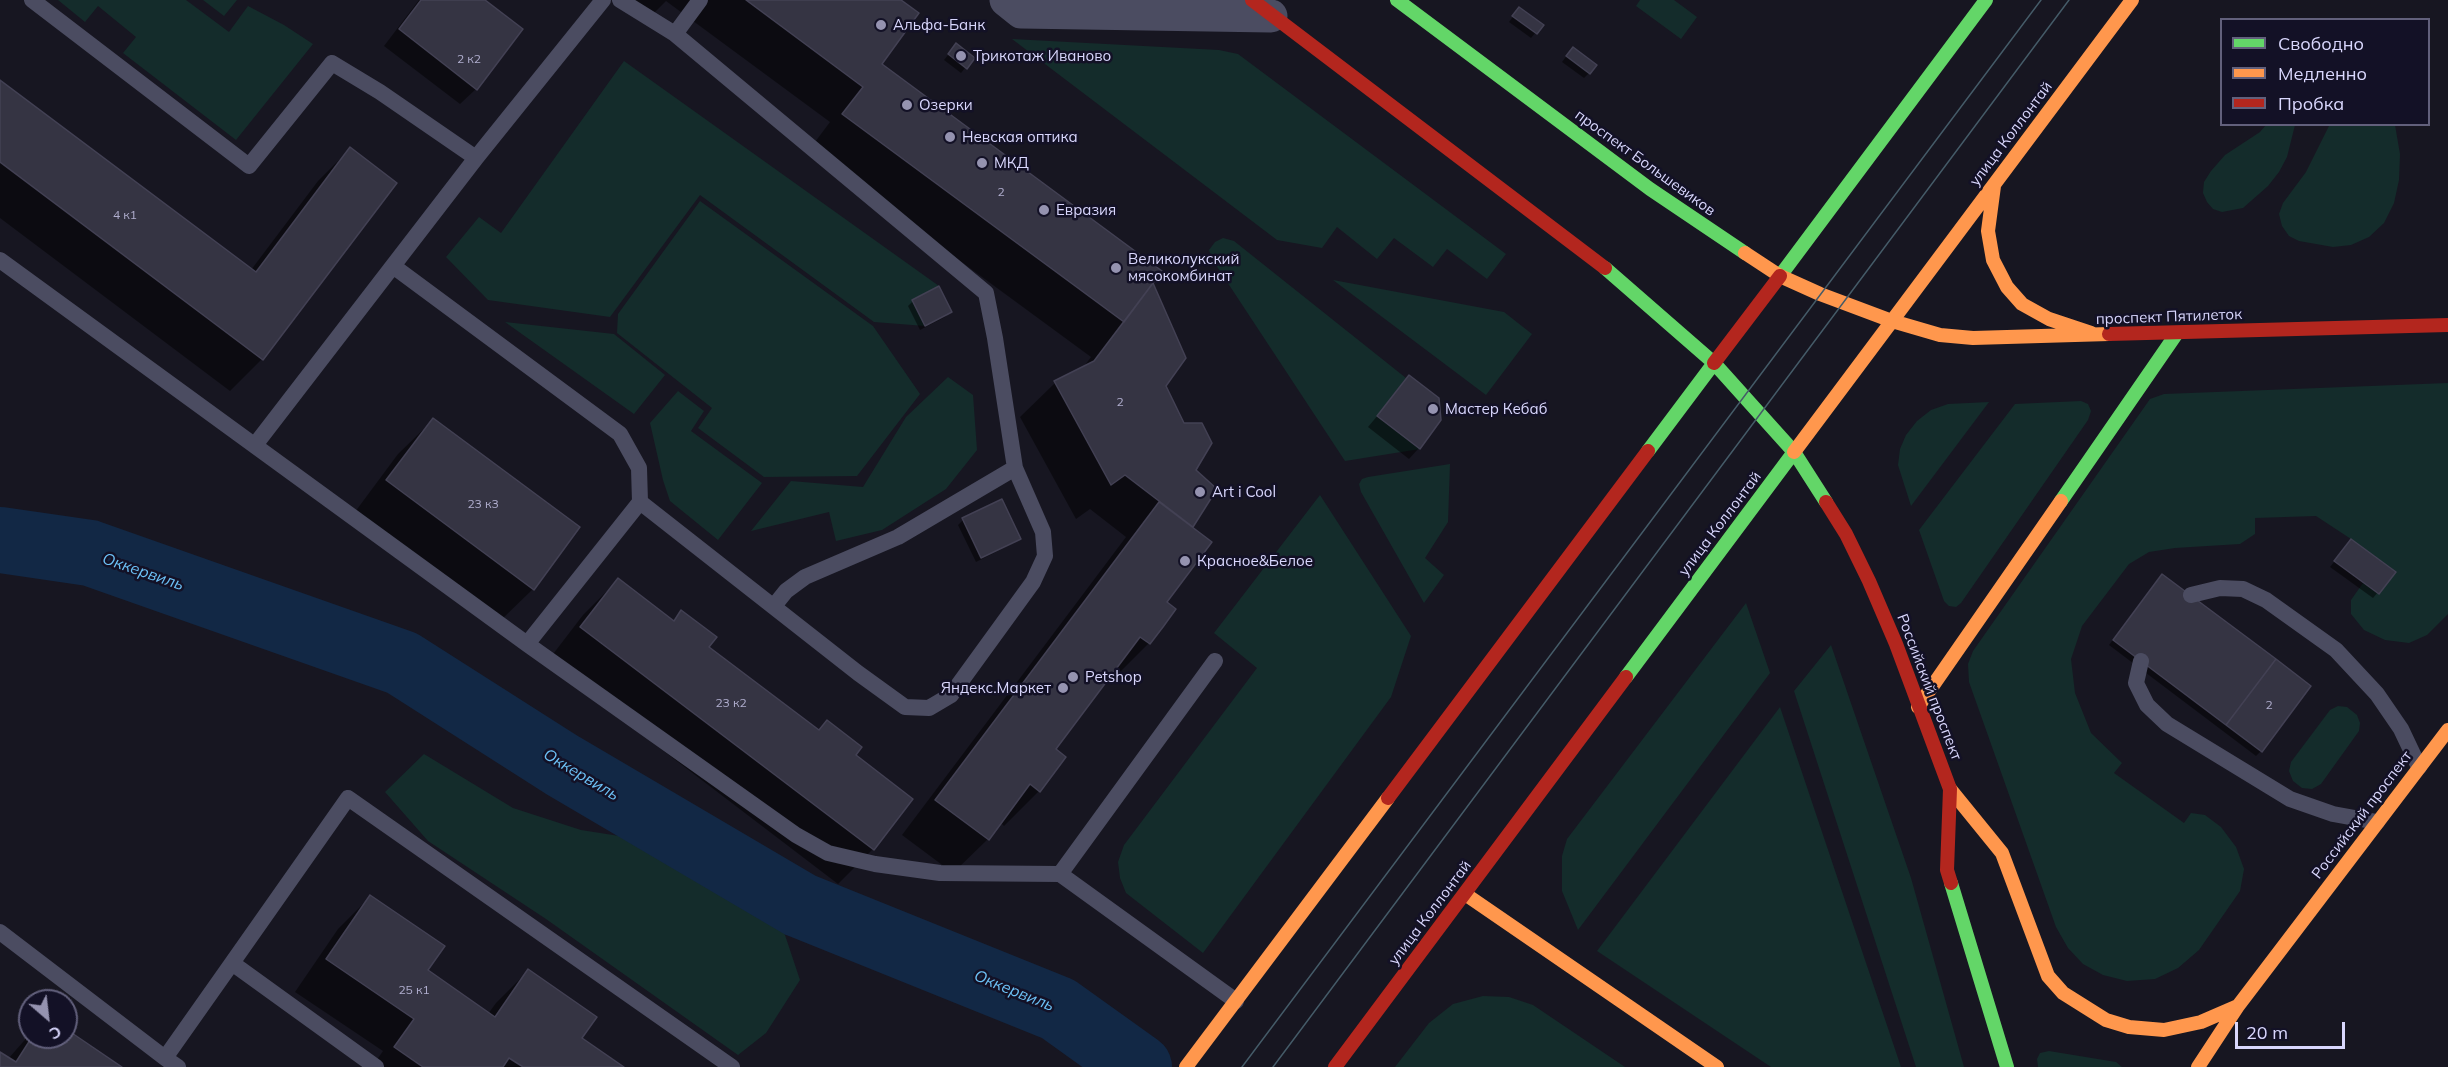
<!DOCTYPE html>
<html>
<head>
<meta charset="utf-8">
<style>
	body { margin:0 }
	#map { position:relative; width:2448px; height:1067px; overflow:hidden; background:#171621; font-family:Mulish,sans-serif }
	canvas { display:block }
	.legend { position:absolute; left:2220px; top:18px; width:210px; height:108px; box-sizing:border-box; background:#131126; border:2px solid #62607c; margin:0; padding:8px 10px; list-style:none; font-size:18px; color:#d9d7fd }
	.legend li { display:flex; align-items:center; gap:12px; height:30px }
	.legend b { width:30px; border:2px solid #62607c }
	.north { position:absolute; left:18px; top:989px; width:60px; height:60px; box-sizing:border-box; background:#131126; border:2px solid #62607c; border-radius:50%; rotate:152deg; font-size:16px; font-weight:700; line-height:24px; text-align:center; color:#d9d7fd }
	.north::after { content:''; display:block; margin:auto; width:21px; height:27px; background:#9593b0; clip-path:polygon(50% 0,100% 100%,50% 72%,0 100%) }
	.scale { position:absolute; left:2235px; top:1022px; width:110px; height:27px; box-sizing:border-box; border:3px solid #d9d7fd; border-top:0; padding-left:8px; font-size:18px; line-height:21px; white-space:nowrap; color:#d9d7fd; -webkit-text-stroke:4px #131126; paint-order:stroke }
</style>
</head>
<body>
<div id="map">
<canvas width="2448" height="1067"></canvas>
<ul class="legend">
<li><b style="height:8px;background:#63d668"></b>Свободно</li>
<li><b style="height:8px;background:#ff974d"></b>Медленно</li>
<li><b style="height:8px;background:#b3261e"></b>Пробка</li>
</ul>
<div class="north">С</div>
<div class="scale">20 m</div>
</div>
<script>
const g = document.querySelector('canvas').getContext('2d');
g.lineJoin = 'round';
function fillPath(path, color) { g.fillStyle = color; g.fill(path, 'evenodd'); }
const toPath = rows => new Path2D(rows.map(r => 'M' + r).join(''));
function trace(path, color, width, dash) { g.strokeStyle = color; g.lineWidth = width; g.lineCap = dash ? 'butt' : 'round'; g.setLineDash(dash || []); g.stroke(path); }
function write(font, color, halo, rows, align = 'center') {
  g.font = font + ' Mulish,sans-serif'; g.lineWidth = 5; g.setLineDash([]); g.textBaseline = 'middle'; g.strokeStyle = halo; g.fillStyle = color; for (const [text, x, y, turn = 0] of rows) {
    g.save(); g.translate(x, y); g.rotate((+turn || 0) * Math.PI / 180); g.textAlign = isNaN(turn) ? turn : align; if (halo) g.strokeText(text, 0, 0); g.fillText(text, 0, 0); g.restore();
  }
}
const green = toPath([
	[58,0,186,0,229,32,248,6,284,25,313,44,236,140,123,53,136,37,98,6,85,22],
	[203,0,237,0,224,16],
	[1640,0,1674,0,1697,17,1681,39,1636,6],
	[1012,39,1219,50,1238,54,1506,254,1487,279,1447,249,1433,267,1394,238,1377,259,1337,227,1322,248,1277,240],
	[624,61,939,286,912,300,925,326,874,322,700,195,610,317,488,300,446,257,479,217,501,233],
	[2330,124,2395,125,2400,154,2399,180,2394,203,2384,223,2369,237,2351,245,2333,247,2299,241,2289,236,2282,226,2279,214,2283,203,2306,172],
	[2266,125,2295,125,2287,157,2279,172,2268,186,2243,208,2222,212,2213,209,2207,202,2203,193,2204,182,2211,171,2225,155,2260,132],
	[700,201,873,326,920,394,857,476,764,477,698,428,712,408,617,333,618,314],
	[1223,238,1234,241,1406,378,1377,416,1420,449,1345,461,1212,259,1209,250,1215,242],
	[1333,280,1504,312,1532,334,1486,395],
	[505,322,614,334,665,375,634,414],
	[948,377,973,395,977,450,946,489,882,530,836,541,829,512,751,531,791,481,863,487,906,417],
	[2448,383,2448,614,2427,635,2409,643,2385,640,2364,630,2351,614,2351,600,2363,583,2379,594,2396,572,2351,539,2316,516,2255,518,2255,534,2240,544,2175,548,2149,552,2129,564,2082,626,2071,659,2075,693,2091,733,2122,763,2114,773,2184,823,2191,813,2205,815,2221,827,2236,847,2244,869,2240,891,2199,950,2178,968,2155,979,2127,981,2103,975,2083,964,2068,948,2056,927,1969,682,1968,664,1973,651,2150,399,2164,394],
	[678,391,704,411,691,431,762,483,718,540,670,501,663,480,650,423],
	[2081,401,2088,404,2091,411,2088,420,1961,603,1956,607,1949,606,1944,601,1919,530,2015,404],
	[1989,402,1911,506,1898,465,1900,449,1906,435,1917,421,1931,410,1948,404],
	[1450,464,1448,522,1425,558,1444,575,1424,603,1361,492,1359,484,1362,479,1368,477],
	[1320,495,1411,636,1391,697,1203,953,1126,893,1120,878,1118,862,1124,845,1257,668,1214,633],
	[1746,603,1770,673,1578,930,1562,891,1562,856,1567,839],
	[1831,645,1911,878,1964,1067,1916,1067,1794,691],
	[2338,706,2347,707,2357,715,2360,723,2359,731,2321,784,2312,789,2302,788,2293,781,2289,771,2291,762,2330,710],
	[1780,707,1901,1067,1771,1067,1597,951],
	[424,754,513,808,581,830,651,841,778,914,800,980,766,1033,738,1055,546,919,428,841,385,792],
	[1483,996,1509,997,1533,1005,1625,1067,1395,1067,1429,1023,1453,1004],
	[2049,1051,2116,1062,2122,1067,2038,1067,2037,1059,2040,1053]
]);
const shadow = toPath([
	[419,0,482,0,476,89,460,104,384,46],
	[634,0,899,0,880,64,1151,283,1165,385,1194,470,1216,490,1191,527,1165,602,1162,626,1149,643,1114,678,1110,675,1054,750,1064,757,1039,791,1004,826,1000,822,988,839,953,873,902,835,1126,537,1090,509,1076,519,1020,417,1055,383,1082,369,1091,357,809,150,830,122,666,1,653,14],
	[1515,14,1541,26,1531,38,1509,22],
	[956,45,973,58,961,73,944,60],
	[1568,54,1589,73,1584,78,1562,62],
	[0,81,251,270,318,181,350,149,262,359,230,391,0,218],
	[913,301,950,312,945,317,920,330,908,306],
	[1410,377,1419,448,1409,459,1368,427],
	[433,420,533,589,498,623,352,516,398,454],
	[963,520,1019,538,1014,543,976,562,958,525],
	[2347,546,2394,573,2373,598,2330,567],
	[618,580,672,622,682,612,707,647,854,756,873,849,838,884,547,662,583,615],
	[2157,581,2261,751,2256,756,2109,645],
	[370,897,426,971,488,1014,496,1003,528,971,580,1039,621,1067,372,1067,383,1051,295,992,338,929],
	[66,1030,120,1067,0,1067,0,1054,8,1059,30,1034,30,1037,66,1037]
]);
const river = toPath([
	[0,540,90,553,402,663,562,765,800,905,1058,1009,1139,1067]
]);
const building = toPath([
	[421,0,485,0,523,29,477,90,399,29,421,0],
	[746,0,901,0,919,13,882,64,1162,271,1124,322,842,114,863,87,746,0],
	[1519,7,1544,25,1537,34,1512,16,1519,7],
	[956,43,975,58,967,69,948,54,956,43],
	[1573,47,1597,65,1590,74,1566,56,1573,47],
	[0,80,256,272,350,147,397,183,263,360,0,162,0,80],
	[1153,283,1186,358,1166,386,1184,423,1202,423,1212,443,1196,470,1217,489,1193,527,1125,475,1111,485,1054,381,1094,361,1153,283],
	[939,286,952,312,925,326,912,300,939,286],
	[1409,375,1439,398,1441,420,1420,449,1377,416,1409,375],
	[433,418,580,527,534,590,386,480,433,418],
	[1002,499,1021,539,981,558,962,518,1002,499],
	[1159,502,1212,542,1167,602,1176,609,1163,627,1150,644,1140,637,1056,749,1066,757,1040,792,1030,784,989,840,935,800,1159,502],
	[2351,539,2396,572,2379,594,2334,561,2351,539],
	[2162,574,2276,659,2226,725,2113,640,2162,574],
	[618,578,674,621,681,610,717,637,709,647,819,730,827,720,862,747,856,755,913,799,874,850,580,627,618,578],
	[2276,659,2311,686,2262,752,2226,725,2276,659],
	[370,895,445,946,428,970,495,1017,528,969,597,1017,582,1038,624,1067,523,1067,509,1058,503,1067,423,1067,394,1047,414,1019,326,959,370,895],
	[66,1029,122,1067,0,1067,0,1052,16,1062,32,1037,66,1037,66,1029]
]);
const lane = toPath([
	[32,0,249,166,332,63,380,92,476,158],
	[675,34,700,0],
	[0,260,527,644,796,835,828,853,875,864,940,873,1060,874,1236,1001],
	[393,266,620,434,639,468,640,502],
	[255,445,476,158,603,0],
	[2191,595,2220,588,2243,589,2266,600,2336,650,2377,694,2401,729,2419,767],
	[774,606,786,591,805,577,898,537,1015,468],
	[527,644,640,502,858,673,905,707,929,708,951,695,1033,582,1045,556,1043,532,1015,468,995,338,986,293,675,34,620,0],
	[2141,661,2136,683,2147,705,2167,724,2290,799,2333,814,2377,822],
	[1060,874,1215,661],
	[0,932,165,1058,232,963],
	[165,1058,178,1067],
	[376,1067,232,963,348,798,732,1067]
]);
const street = toPath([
	[1006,0,1021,12,1271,16]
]);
const fast = toPath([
	[1397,0,1650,189,1745,253],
	[1605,268,1714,363,1794,452,1826,502],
	[1780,276,1986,0],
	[1648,451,1714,363],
	[2061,501,2177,333],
	[1626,677,1794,452],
	[1951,883,2007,1067]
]);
const slow = toPath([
	[1994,186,1988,231,1993,260,2007,287,2022,304,2049,319,2091,333],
	[1745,253,1780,276,1820,294,1892,321,1940,335,1973,338,2109,334],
	[1892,321,2132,0],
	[1794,452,1892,321],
	[1918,707,2061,501],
	[1950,789,2002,853,2048,976,2063,993,2106,1020,2129,1027,2164,1030,2201,1022,2238,1006],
	[1465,894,1717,1067],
	[1186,1067,1388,798],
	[2198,1067,2238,1006,2448,730]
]);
const jam = toPath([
	[1252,0,1605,268],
	[2109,334,2448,325],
	[1714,363,1780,276],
	[1826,502,1846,534,1869,581,1896,644,1950,789,1947,870,1951,883],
	[1388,798,1648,451],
	[1335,1067,1626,677]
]);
const tram = toPath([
	[1242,1067,2041,0],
	[1273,1067,2069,0]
]);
const markers = [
	[881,25,6,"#9593b0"],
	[961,56,6,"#9593b0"],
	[907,105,6,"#9593b0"],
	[950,137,6,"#9593b0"],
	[982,163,6,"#9593b0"],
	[1044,210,6,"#9593b0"],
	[1116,268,6,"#9593b0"],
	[1433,409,6,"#9593b0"],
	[1200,492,6,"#9593b0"],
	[1185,561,6,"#9593b0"],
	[1073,677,6,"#9593b0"],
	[1063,688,6,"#9593b0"]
];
const numberNames = [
	["2 к2",469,59],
	["2",1001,192],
	["4 к1",125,215],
	["2",1120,402],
	["23 к3",483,504],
	["23 к2",731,703],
	["2",2269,705],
	["25 к1",414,990]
];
const poiNames = [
	["Альфа-Банк",893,25],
	["Трикотаж Иваново",973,56],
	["Озерки",919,105],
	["Невская оптика",962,137],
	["МКД",994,163],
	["Евразия",1056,210],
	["Великолукский",1128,259],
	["мясокомбинат",1128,276],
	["Мастер Кебаб",1445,409],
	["Art i Cool",1212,492],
	["Красное&Белое",1197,561],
	["Petshop",1085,677],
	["Яндекс.Маркет",1051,688,"right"]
];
const streetNames = [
	["улица Коллонтай",2011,134,-53],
	["проспект Большевиков",1645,163,36],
	["проспект Пятилеток",2169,317,-2],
	["улица Коллонтай",1720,524,-53],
	["Российский проспект",1929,687,69],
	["Российский проспект",2362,815,-53],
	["улица Коллонтай",1430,913,-53]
];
const waterNames = [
	["Оккервиль",143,572,19],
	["Оккервиль",581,775,31],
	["Оккервиль",1014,991,22]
];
fillPath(green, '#142c2b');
fillPath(shadow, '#0007');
trace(river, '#122845', 66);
fillPath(building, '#353443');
trace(building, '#434154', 1.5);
trace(lane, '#4b4c61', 16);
trace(street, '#4b4c61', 33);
trace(fast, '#63d668', 14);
trace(slow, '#ff974d', 14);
trace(jam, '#b3261e', 14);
trace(tram, '#455b68', 1.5);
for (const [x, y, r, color] of markers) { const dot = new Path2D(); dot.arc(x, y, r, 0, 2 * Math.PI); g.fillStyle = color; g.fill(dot); trace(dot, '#131126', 2); }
write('12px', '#b0aece', null, numberNames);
write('15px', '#d9d7fd', '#131126', poiNames, 'left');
write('15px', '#d9d7fd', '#131126', streetNames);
write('italic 16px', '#6cc1f6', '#131126', waterNames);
</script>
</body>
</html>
